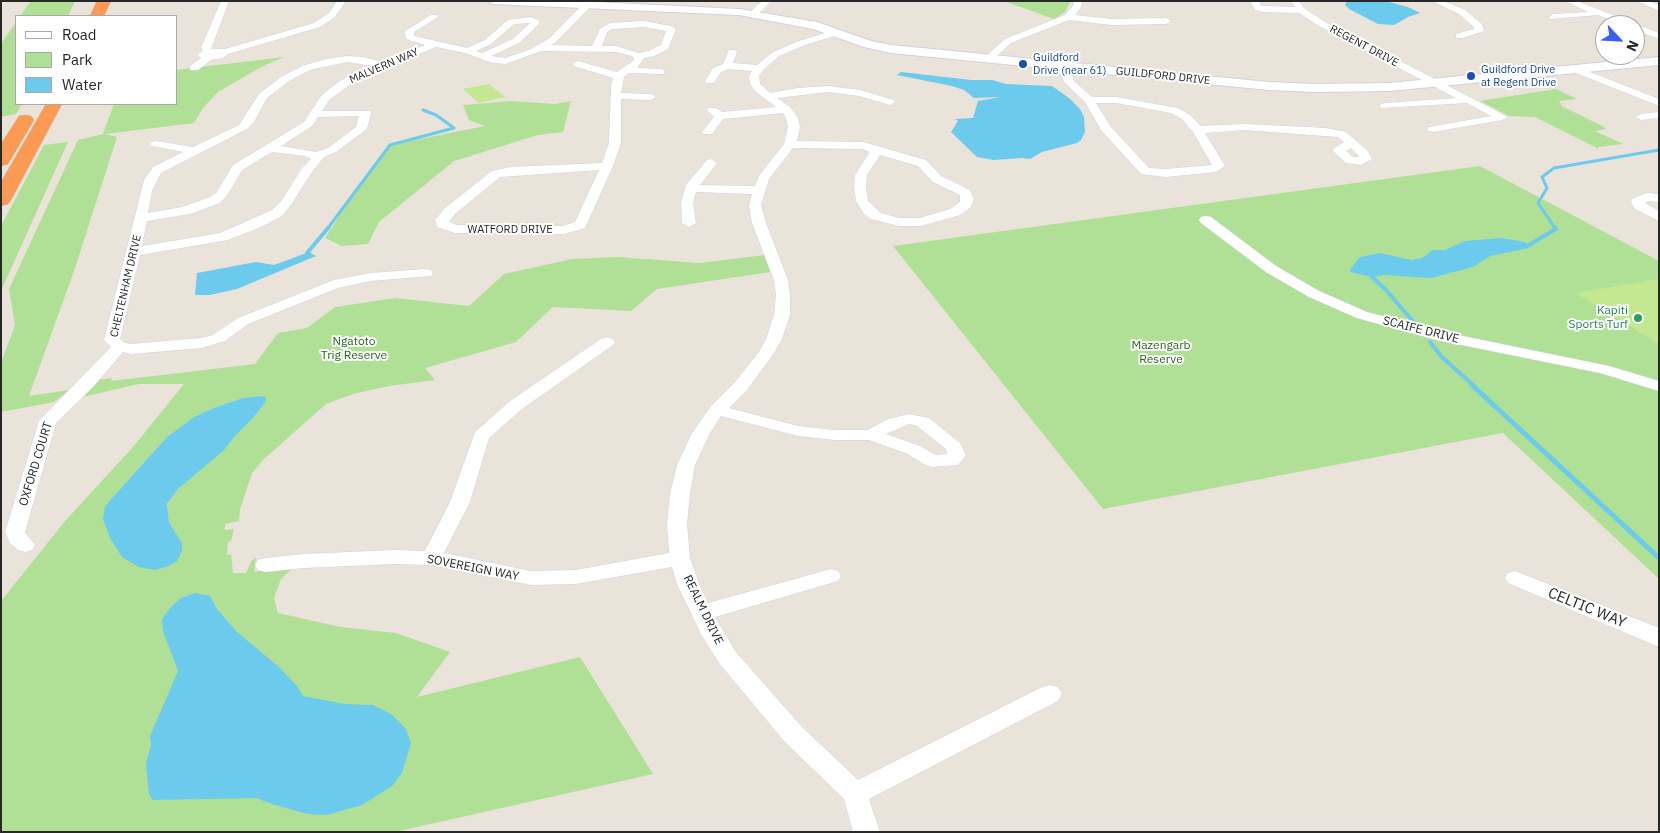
<!DOCTYPE html>
<html>
<head>
<meta charset="utf-8">
<style>
	body { margin:0 }
	#map { position:relative; width:1660px; height:833px; overflow:hidden; background:#eae3d9; font-family:"IBM Plex Sans",sans-serif }
	canvas { display:block }
	.frame { position:absolute; inset:0; border:2px solid #272727; pointer-events:none }
	.legend { position:absolute; left:15px; top:15px; width:162px; height:90px; box-sizing:border-box; background:#fff; border:1px solid #a9a9a9; margin:0; padding:6px 9px; list-style:none; font-size:15px; color:#272727 }
	.legend li { display:flex; align-items:center; gap:10px; height:25px }
	.legend b { width:25px; border:1px solid #a9a9a9 }
	.north { position:absolute; left:1595px; top:15px; width:50px; height:50px; box-sizing:border-box; background:#fff; border:1px solid #a9a9a9; border-radius:50%; rotate:115deg; font-size:14px; font-weight:700; line-height:20px; text-align:center; color:#272727 }
	.north::after { content:''; display:block; margin:auto; width:18px; height:22px; background:#3a5df6; clip-path:polygon(50% 0,100% 100%,50% 72%,0 100%) }
</style>
</head>
<body>
<div id="map">
<canvas width="1660" height="833"></canvas>
<div class="frame"></div>
<ul class="legend">
<li><b style="height:6px;background:#fff"></b>Road</li>
<li><b style="height:14px;background:#afe095"></b>Park</li>
<li><b style="height:14px;background:#6ccaec"></b>Water</li>
</ul>
<div class="north">N</div>
</div>
<script>
const g = document.querySelector('canvas').getContext('2d');
g.lineJoin = 'round';
function fillPath(path, color) { g.fillStyle = color; g.fill(path, 'evenodd'); }
const toPath = rows => new Path2D(rows.map(r => 'M' + r).join(''));
function trace(path, color, width, dash) { g.strokeStyle = color; g.lineWidth = width; g.lineCap = dash ? 'butt' : 'round'; g.setLineDash(dash || []); g.stroke(path); }
function write(font, color, halo, rows, align = 'center') {
  g.font = font + ' "IBM Plex Sans",sans-serif'; g.lineWidth = 4; g.setLineDash([]); g.textBaseline = 'middle'; g.strokeStyle = halo; g.fillStyle = color; for (const [text, x, y, turn = 0] of rows) {
    g.save(); g.translate(x, y); g.rotate((+turn || 0) * Math.PI / 180); g.textAlign = isNaN(turn) ? turn : align; if (halo) g.strokeText(text, 0, 0); g.fillText(text, 0, 0); g.restore();
  }
}
const green = toPath([
	[31,1,75,1,68,16,20,16],
	[1004,1,1069,1,1070,3,1065,12,1054,19],
	[16,22,16,104,22,104,16,114,1,117,1,44],
	[284,57,261,67,218,92,203,108,194,123,105,134,117,137,75,268,29,396,69,390,54,402,1,412,1,363,15,325,9,289,78,140,103,134,114,104,176,104,176,70],
	[1556,89,1577,99,1559,101,1562,106,1604,127,1606,129,1595,131,1623,144,1598,147,1599,149,1535,117,1509,116,1480,101],
	[510,101,555,104,571,101,563,132,538,135,454,161,379,222,368,244,342,246,325,238,355,191,390,145,485,126,469,120,463,105],
	[68,142,1,291,1,226,44,145],
	[1480,166,1659,261,1659,579,1503,433,1103,509,893,246],
	[765,255,770,272,657,289,631,311,553,307,516,342,425,368,435,380,389,386,353,394,326,404,264,459,252,473,240,509,239,521,225,524,225,530,234,529,231,541,228,542,227,555,231,554,233,573,246,573,252,560,256,558,254,572,297,564,281,579,274,598,278,613,341,627,396,633,450,652,417,697,580,657,653,774,395,832,1,832,1,601,66,520,133,447,184,384,139,384,78,398,98,380,112,378,111,381,255,364,278,333,307,328,335,307,396,298,469,306,504,274,572,259,618,257,700,263],
	[261,396,265,403,253,418,178,489,167,505,169,522,182,543,112,498,167,437,194,417,216,407,243,398]
]);
const pitch = toPath([
	[489,84,505,97,479,103,463,89],
	[1659,279,1659,344,1576,293]
]);
const water = toPath([
	[1347,1,1389,2,1408,7,1420,13,1408,17,1394,25,1378,24,1349,9,1345,5],
	[901,72,971,80,992,80,1006,84,1052,86,1069,98,1080,109,1084,117,1085,132,1081,140,1077,143,1042,152,1030,159,1022,158,994,160,977,157,951,132,958,121,955,119,973,118,978,101,1000,97,974,98,964,90,952,86,897,75],
	[1502,238,1525,242,1529,248,1490,256,1473,267,1431,278,1384,275,1372,277,1350,272,1351,268,1360,257,1380,253,1411,260,1422,258,1433,250,1445,250,1465,241],
	[309,252,316,256,237,289,210,295,195,295,197,273,256,262,274,265],
	[261,396,266,397,265,403,253,418,235,436,223,451,178,489,167,504,169,522,182,543,182,551,177,561,169,566,155,570,139,567,122,557,110,538,103,519,105,507,112,498,167,437,194,417,216,407,243,398],
	[195,593,210,596,217,609,237,632,280,668,297,686,303,696,345,704,373,705,391,714,406,729,411,743,402,773,392,786,362,805,327,815,308,814,275,805,256,798,153,800,149,794,146,764,151,745,150,736,178,671,163,631,162,619,170,608,181,598]
]);
const streamFar2 = toPath([
	[328,228,390,145,454,128,436,115,423,110],
	[1555,228,1538,203,1547,188,1542,177,1554,168,1659,150]
]);
const streamFar1 = toPath([
	[1527,246,1556,229,1554,227],
	[307,253,329,227],
	[1372,277,1386,290,1416,325],
	[1430,342,1441,356,1474,386]
]);
const stream = toPath([
	[1472,385,1659,558]
]);
const minor = toPath([
	[221,1,229,1,211,49,225,49,314,23,329,13,337,1,346,1,335,17,320,27,228,54,223,58,211,60,198,70,190,70,190,66,201,58,197,55,203,51,201,48,221,1],
	[762,1,771,1,756,16,750,16,750,12,762,1],
	[1074,1,1082,1,1081,7,1075,15,1111,19,1166,18,1171,21,1166,24,1111,25,1069,20,1011,43,992,60,989,61,984,58,1005,39,1065,15,1073,6,1074,1],
	[1250,1,1258,1,1262,6,1295,7,1291,1,1299,1,1304,8,1325,22,1508,117,1502,120,1433,132,1429,131,1427,129,1429,127,1491,116,1467,103,1381,108,1380,106,1381,104,1385,103,1456,98,1319,26,1299,13,1262,12,1255,10,1250,1],
	[1432,1,1444,1,1465,10,1482,24,1484,31,1462,38,1456,38,1456,34,1474,29,1474,27,1459,14,1432,1],
	[1565,1,1577,1,1659,33,1659,39,1635,30,1635,25,1622,25,1598,15,1550,19,1549,17,1553,14,1588,12,1565,1],
	[1637,1,1649,1,1659,5,1659,11,1637,1],
	[587,2,591,5,590,7,556,42,551,45,592,46,600,29,610,23,644,21,671,26,676,29,668,49,654,56,644,58,637,68,660,69,664,70,664,74,629,73,624,77,621,93,651,94,656,97,651,100,621,99,621,143,613,166,585,228,564,234,455,233,437,227,435,220,445,208,492,171,511,167,602,163,609,143,611,86,613,78,574,66,573,64,578,61,617,72,633,61,634,58,632,56,616,52,541,51,506,64,493,63,465,53,436,47,358,79,329,100,322,111,370,111,371,113,367,129,336,152,324,157,311,173,293,202,282,216,261,227,228,240,140,255,120,339,125,343,131,344,201,338,213,335,238,318,334,280,370,273,426,269,431,270,433,273,431,276,370,281,338,288,248,324,225,341,202,348,131,354,123,352,93,387,56,423,25,532,35,545,32,550,25,552,18,550,10,543,5,532,39,421,111,347,104,340,144,180,153,167,183,152,152,146,150,144,152,142,156,141,193,147,239,125,259,94,281,77,302,66,326,59,347,56,363,57,383,62,425,45,406,39,405,31,431,15,437,15,438,17,414,32,414,36,467,48,485,40,508,20,530,17,539,20,539,24,519,43,491,56,505,58,531,49,550,38,584,3,587,2],
	[530,23,513,39,482,53,476,51,491,44,514,24,530,23],
	[644,27,666,31,661,45,649,51,639,53,616,46,602,46,607,32,612,29,644,27],
	[347,62,373,66,350,75,337,83,321,96,304,122,233,165,217,192,210,197,182,207,148,213,152,191,161,173,247,129,254,122,267,98,289,81,310,70,347,62],
	[359,116,356,127,328,148,316,152,281,146,312,126,318,117,359,116],
	[272,152,305,156,311,159,302,168,282,200,272,210,220,233,142,246,147,221,190,214,220,203,228,194,242,170,272,152],
	[599,170,575,222,563,226,484,226,457,225,449,222,455,214,500,177,599,170],
	[835,30,840,33,838,35,805,45,779,56,763,70,759,76,760,84,770,93,798,88,828,86,860,90,894,100,895,102,890,105,859,96,828,92,777,98,790,107,798,118,800,127,797,141,863,142,926,160,941,176,970,190,974,199,971,207,960,215,921,226,899,226,871,219,864,214,856,201,854,187,855,175,870,152,862,149,793,148,769,179,761,205,766,223,788,280,790,295,790,315,782,339,774,353,747,390,729,408,798,426,835,430,868,430,888,419,909,414,929,418,960,443,966,455,958,465,932,467,925,465,908,454,869,440,835,440,798,436,721,416,710,433,695,465,690,494,687,524,690,558,699,584,708,603,831,569,838,571,841,576,838,581,715,617,735,651,802,727,858,780,1042,687,1050,685,1058,687,1062,694,1058,701,869,799,880,832,853,832,844,799,784,741,719,663,701,634,677,584,672,567,576,584,531,585,431,565,394,564,303,568,265,572,258,570,255,565,258,560,265,558,303,554,394,550,425,551,450,502,475,432,510,401,601,339,607,337,613,339,615,342,613,345,522,409,489,438,470,502,444,553,531,571,576,570,669,553,667,524,670,494,677,465,692,433,711,406,735,382,759,352,766,339,774,315,776,295,774,280,752,223,749,205,752,194,696,192,693,203,696,223,689,227,682,223,681,203,686,185,707,160,711,159,717,163,700,185,755,186,759,176,784,144,788,127,786,118,783,113,723,119,712,134,704,134,702,132,714,117,707,110,708,108,716,108,722,112,776,107,756,92,750,84,749,76,752,71,728,69,721,72,714,83,706,83,705,81,713,68,723,64,729,50,735,50,737,52,733,63,757,65,773,52,799,41,835,30],
	[880,155,918,166,933,182,960,195,960,202,950,209,920,218,899,218,881,213,868,201,866,187,867,175,880,155],
	[909,424,917,426,946,449,947,454,936,455,920,446,886,434,909,424],
	[1072,64,1077,67,1072,76,1074,81,1092,97,1116,97,1178,108,1190,115,1201,126,1245,124,1326,128,1342,131,1346,132,1367,150,1372,159,1361,165,1346,163,1332,150,1344,142,1338,137,1245,130,1205,133,1225,166,1216,172,1166,177,1141,174,1101,130,1085,102,1064,82,1062,76,1068,65,1072,64],
	[1096,103,1116,103,1171,113,1182,119,1193,132,1212,165,1166,169,1149,168,1110,126,1096,103],
	[1351,148,1358,155,1359,157,1353,157,1346,151,1351,148],
	[1575,66,1659,99,1659,106,1571,71,1570,69,1575,66],
	[1659,112,1659,118,1641,120,1635,117,1641,114,1659,112],
	[1647,193,1659,194,1659,202,1649,201,1645,203,1659,211,1659,221,1635,209,1631,202,1632,199,1647,193],
	[1206,216,1211,217,1276,266,1319,291,1367,312,1438,331,1609,366,1659,381,1659,391,1600,373,1437,340,1357,318,1309,297,1266,272,1201,223,1199,220,1201,217,1206,216],
	[1515,571,1657,627,1659,628,1659,647,1508,583,1505,578,1508,573,1515,571]
]);
const tertiary = toPath([
	[488,1,573,1,739,9,817,22,871,41,891,45,1269,82,1316,84,1389,83,1659,57,1659,65,1389,91,1316,92,1269,90,891,53,864,47,813,29,739,15,493,4,488,1]
]);
const motorway = toPath([
	[97,1,111,1,104,16,90,16,97,1],
	[46,104,62,104,11,200,8,204,1,206,1,182,46,104],
	[25,115,31,116,34,120,8,164,1,166,1,144,19,116,25,115]
]);
const markers = [
	[1023,64,5,"#1a4fb4"],
	[1471,76,5,"#1a4fb4"],
	[1638,318,5,"#2e9e5b"]
];
const farStreetnames = [
	["REGENT DRIVE",1364,46,28],
	["MALVERN WAY",384,66,-23],
	["GUILDFORD DRIVE",1163,76,6],
	["WATFORD DRIVE",510,230],
	["CHELTENHAM DRIVE",126,286,-77]
];
const farTransitnames = [
	["Guildford",1033,58],
	["Drive (near 61)",1033,71],
	["Guildford Drive",1481,70],
	["at Regent Drive",1481,83]
];
const leisureNames = [
	["Kapiti",1628,311],
	["Sports Turf",1628,325]
];
const streetNames = [
	["SCAIFE DRIVE",1421,330,14],
	["OXFORD COURT",36,464,-73],
	["SOVEREIGN WAY",473,568,11],
	["REALM DRIVE",703,610,64]
];
const parkNames = [
	["Ngatoto",354,342],
	["Trig Reserve",354,356],
	["Mazengarb",1161,346],
	["Reserve",1161,360]
];
const nearStreetnames = [
	["CELTIC WAY",1587,608,22]
];
fillPath(green, '#afe095');
fillPath(pitch, '#c3e891');
fillPath(water, '#6ccaec');
trace(streamFar2, '#6ccaec', 3);
trace(streamFar1, '#6ccaec', 4);
trace(stream, '#6ccaec', 5);
trace(minor, '#ced2e1', 1);
trace(tertiary, '#ced2e1', 2);
trace(motorway, '#c3c3c3', 1);
fillPath(minor, '#fff');
fillPath(tertiary, '#fff');
fillPath(motorway, '#fb9b53');
for (const [x, y, r, color] of markers) { const dot = new Path2D(); dot.arc(x, y, r, 0, 2 * Math.PI); g.fillStyle = color; g.fill(dot); trace(dot, '#fff', 2); }
write('11px', '#272727', '#fff', farStreetnames);
write('11px', '#164399', '#fff', farTransitnames, 'left');
write('12px', '#27864d', '#fff', leisureNames, 'right');
write('12px', '#272727', '#fff', streetNames);
write('12px', '#29621a', '#fff', parkNames);
write('15px', '#272727', '#fff', nearStreetnames);
</script>
</body>
</html>
